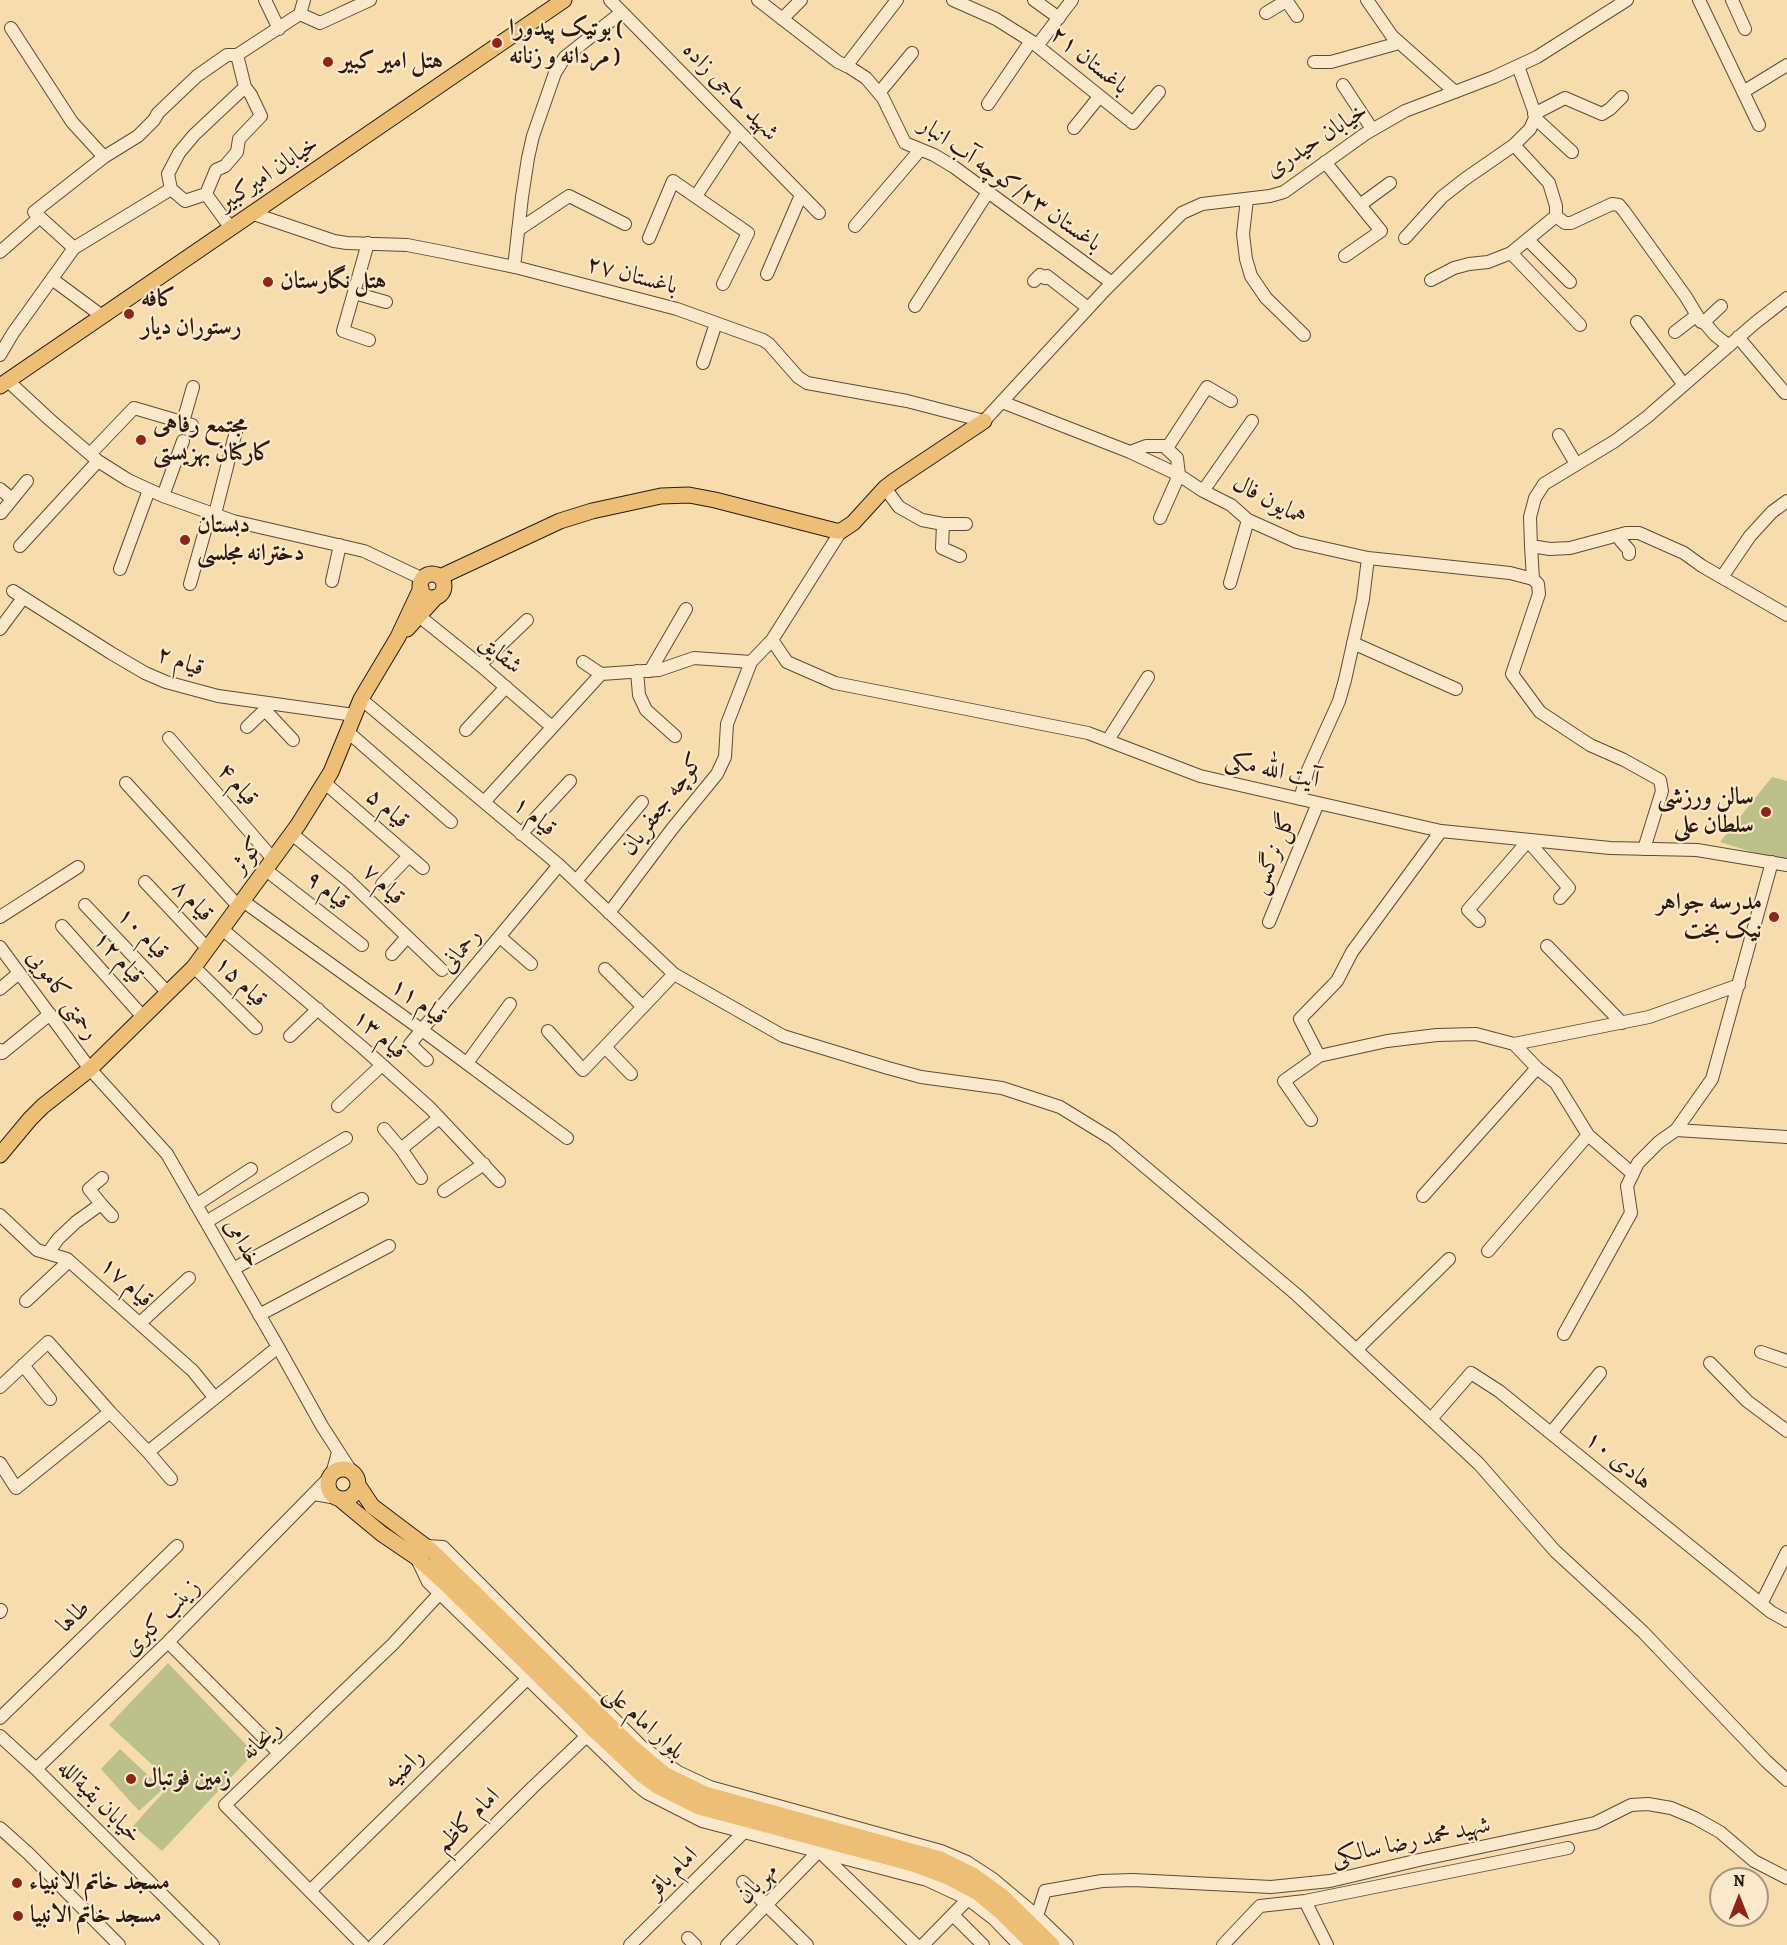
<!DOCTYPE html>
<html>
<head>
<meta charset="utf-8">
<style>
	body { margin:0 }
	#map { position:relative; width:1787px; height:1945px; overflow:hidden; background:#f7dcad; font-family:Alegreya,serif }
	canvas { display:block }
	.north { position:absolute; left:1709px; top:1867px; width:60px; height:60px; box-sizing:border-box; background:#fae8ca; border:2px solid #a89580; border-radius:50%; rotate:0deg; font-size:16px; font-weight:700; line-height:24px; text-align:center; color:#2c1910 }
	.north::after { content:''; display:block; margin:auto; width:21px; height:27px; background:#8f2418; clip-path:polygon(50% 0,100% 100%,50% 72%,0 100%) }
</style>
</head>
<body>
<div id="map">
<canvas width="1787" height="1945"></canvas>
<div class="north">N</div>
</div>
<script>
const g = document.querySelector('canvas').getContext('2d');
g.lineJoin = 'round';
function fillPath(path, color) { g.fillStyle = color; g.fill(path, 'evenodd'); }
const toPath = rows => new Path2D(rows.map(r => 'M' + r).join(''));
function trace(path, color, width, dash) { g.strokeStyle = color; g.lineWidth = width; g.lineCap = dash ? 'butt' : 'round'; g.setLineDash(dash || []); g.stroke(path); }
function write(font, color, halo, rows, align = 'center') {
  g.font = font + ' Alegreya,Amiri,serif'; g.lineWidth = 4.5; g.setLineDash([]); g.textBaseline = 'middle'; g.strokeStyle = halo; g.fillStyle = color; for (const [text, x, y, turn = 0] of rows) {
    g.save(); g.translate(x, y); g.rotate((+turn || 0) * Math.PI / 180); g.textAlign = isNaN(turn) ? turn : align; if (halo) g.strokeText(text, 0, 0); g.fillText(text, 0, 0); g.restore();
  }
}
const green = toPath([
	[1772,777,1787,781,1787,863,1720,842],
	[168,1663,254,1753,162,1851,133,1826,172,1783,109,1725],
	[120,1749,163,1789,139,1811,101,1769]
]);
const minor = toPath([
	[265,0,279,29],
	[610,0,819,213],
	[758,0,838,62,849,67,866,78,883,98,905,143,934,155,954,167,1112,283],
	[953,0,996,19,1031,41,1133,123,1159,92],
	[1034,0,1059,18],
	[1286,0,1297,16],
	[1367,0,1392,36,1455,92],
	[1699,0,1759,125],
	[1732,0,1745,29],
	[1266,13,1286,1],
	[300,14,320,23,370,0],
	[782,19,801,0],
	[11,28,72,122,104,157],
	[1037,46,1072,0],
	[1314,62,1331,62,1399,43],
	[846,66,897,0],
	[1343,85,1372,129],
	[1743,92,1787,65],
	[879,93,912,53],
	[988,104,1031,41],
	[1534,114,1565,98,1602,114,1610,109,1622,97],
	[1535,118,1572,152],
	[1074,128,1099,97],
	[1514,145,1549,183,1556,206,1556,216],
	[1325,162,1381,231,1345,256],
	[171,189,168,174,179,153,194,135,245,87],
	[171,189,185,201,206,194,230,227],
	[206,194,216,170,225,166,237,152,239,139,261,116,251,95,245,87,237,55],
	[696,196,739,131],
	[1247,199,1243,234,1246,259,1251,276,1266,298,1304,335],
	[1360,205,1390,183],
	[251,213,334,241,347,243,407,245,443,252,519,268,677,309,763,340,769,344,798,377,807,383,907,401,984,421,1105,290,1182,213,1202,204,1270,196,1284,192,1365,134,1405,111,1494,77,1537,57,1627,0],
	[855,226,920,150],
	[518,230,569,196,625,224],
	[649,238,673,181,748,233,723,284],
	[1405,238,1442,197,1465,179,1514,145,1530,129,1535,118,1534,111,1518,66],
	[1528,240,1570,282],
	[368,243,343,331,369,340],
	[74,248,34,212,104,157,138,136,154,120,158,113,197,76,227,55,237,55,300,14,304,0],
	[0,252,40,217],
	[1511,253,1580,325],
	[514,267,522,197,528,158,533,136,555,73,565,57,622,12],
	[767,274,801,195],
	[52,279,102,316],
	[1431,280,1454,268,1469,264,1488,262,1511,253,1556,216,1565,223,1571,223,1612,204,1619,205,1624,211,1686,297,1701,322,1704,322,1715,335,1729,346],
	[1034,281,1040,275,1045,278,1047,276,1088,308],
	[354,293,386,302],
	[915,306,988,192],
	[1637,322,1684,385],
	[1704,322,1721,306],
	[1675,332,1697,315],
	[1738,337,1785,393],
	[0,355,13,333,74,248,171,189],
	[703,363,716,323],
	[8,381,49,419,98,461,128,480,163,496,233,521,364,551,423,579],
	[1002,402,1130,452,1179,475,1203,491,1231,505,1248,520,1297,542,1368,558,1510,573,1533,579],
	[183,422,193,387],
	[1559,435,1576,464],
	[1167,448,1207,387,1231,401],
	[1130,452,1146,446,1164,446,1177,458,1179,475,1160,518],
	[90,454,134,408,192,425],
	[885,488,899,507,922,520,943,524,966,524],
	[0,489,12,499],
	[1203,491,1252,421],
	[163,496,183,441],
	[1,513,27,481],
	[215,514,236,431],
	[943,524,942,548,960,556],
	[1618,535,1621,541,1629,550,1629,554],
	[20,546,98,461],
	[1531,546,1530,517,1535,498,1544,484,1615,441,1647,417,1755,323,1787,298],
	[120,569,149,490],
	[1722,577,1750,536,1772,512,1787,501],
	[332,581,340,545],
	[1230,583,1248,520],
	[190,584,210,513],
	[13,591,111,653,145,673,166,682,218,696,354,715],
	[419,616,480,665,552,727],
	[0,629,23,598],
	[772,640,787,662,835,683,1088,733,1200,776,1441,831,1610,848,1697,850,1787,865],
	[1353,643,1456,689],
	[583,662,601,674],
	[480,665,527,620],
	[637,671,639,695,646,710,675,736],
	[650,671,686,609],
	[361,699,559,865,674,974,783,1036,888,1068,921,1077,1002,1088,1060,1107,1112,1139,1297,1295,1479,1464,1555,1551,1643,1632,1766,1761,1787,1780],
	[265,710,293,740],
	[247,727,270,705],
	[466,730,506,687],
	[348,732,451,822],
	[169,738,273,859],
	[1108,740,1148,677],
	[126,783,239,907],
	[325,783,423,868],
	[1300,799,1308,770,1339,701,1345,680,1363,599,1368,558],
	[484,802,601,674,659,670,694,658,751,662],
	[1441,831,1352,952,1337,981,1300,1019,1319,1056,1387,1041,1437,1035,1476,1034,1514,1044,1649,1017,1739,985],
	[292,834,348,880,442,970],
	[521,834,570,781],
	[1644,849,1662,791,1660,780,1624,760,1590,745,1540,712,1512,674,1539,594,1538,584,1533,579,1531,546,1550,549,1570,548,1626,533,1639,533,1684,553,1702,566,1787,615],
	[266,870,362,945],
	[576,881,642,802],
	[145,882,208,949],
	[382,884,409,856],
	[243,901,422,1030,567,1138],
	[85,905,168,993],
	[609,913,672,829,717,774,725,757,727,724,751,662,772,640,841,531],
	[0,917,78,867],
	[1479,921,1468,910,1528,841,1569,888,1560,898],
	[1269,922,1318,803],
	[62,926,143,1017],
	[222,929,362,1047,430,1108,499,1181],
	[500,937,531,964],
	[1547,946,1622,1023],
	[0,947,90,1069,167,1154,278,1347,322,1426,351,1471],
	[392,954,407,937],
	[194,967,256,1028],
	[605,969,643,1007],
	[0,989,19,973],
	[548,1031,583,1070,674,974],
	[290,1036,318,1009],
	[1514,1044,1537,1068,1556,1083,1588,1135,1633,1174],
	[605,1047,631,1074],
	[0,1050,2,1053,50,1014],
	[427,1060,410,1044,559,865],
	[467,1063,510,1004],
	[338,1106,382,1065],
	[1311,1120,1284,1081,1319,1056],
	[384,1129,401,1149,421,1178],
	[1676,1130,1787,1137],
	[401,1149,439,1118],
	[444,1191,484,1164],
	[1423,1196,1537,1068],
	[101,1204,112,1216],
	[196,1205,251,1169],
	[0,1215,37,1250,67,1259,193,1371,214,1397],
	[206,1222,346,1138],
	[1488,1251,1588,1135],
	[48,1253,58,1239,76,1222,101,1204,89,1189,102,1178],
	[233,1269,362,1199],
	[26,1301,69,1261],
	[259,1315,389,1246],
	[140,1323,189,1278],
	[1564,1334,1631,1213,1627,1186,1638,1163,1659,1142,1676,1130,1712,1079,1772,862],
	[1356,1350,1449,1259],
	[1761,1352,1787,1361],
	[1710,1363,1747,1401,1787,1431],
	[23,1365,50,1399],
	[0,1387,48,1342,110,1412],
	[1431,1419,1471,1373,1499,1391,1771,1612,1787,1621],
	[1551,1433,1600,1373],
	[148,1452,278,1347],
	[0,1463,16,1488,110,1412,148,1452,171,1479],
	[332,1474,338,1452],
	[314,1494,337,1498],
	[426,1546,443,1547,642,1747,678,1772,710,1787,941,1851,967,1862,993,1879,1037,1916,1067,1945],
	[418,1561,428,1582,637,1785,647,1793,702,1821,927,1880,968,1899,994,1919,1019,1945],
	[1761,1604,1787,1552],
	[0,1612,1,1610],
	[168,1642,279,1753],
	[0,1718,177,1546],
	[0,1736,36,1769,213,1945],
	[36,1769,168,1642,329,1478],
	[0,1828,29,1854,119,1945],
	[743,1882,807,1945],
	[310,1891,528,1678],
	[1305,1901,1327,1945],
	[953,1915,983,1945],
	[1037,1916,1045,1891,1102,1881,1133,1880,1271,1887,1330,1881,1419,1860,1595,1823,1631,1805,1648,1804,1671,1808,1695,1818,1720,1832,1754,1861,1787,1878],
	[688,1938,695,1945],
	[363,1945,225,1805,393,1644,440,1593],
	[374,1945,533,1787,591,1732],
	[630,1945,745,1831,747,1826],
	[727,1945,819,1851,916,1945],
	[923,1945,968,1899],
	[1223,1945,1260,1906,1305,1901,1568,1848]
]);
const major = toPath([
	[0,386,564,0],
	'420 586a12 12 0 1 1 24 0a12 12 0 1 1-24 0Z',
	[440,577,560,521,592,511,661,496,689,495,715,500,836,531,841,531,853,523,885,488,894,481,984,421],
	[407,629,436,597],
	[0,1155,30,1119,43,1106,90,1069,194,967,298,825,331,772,361,699,398,637,421,588],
	'328 1484a15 15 0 1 1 30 0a15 15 0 1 1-30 0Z',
	[358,1485,372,1506,433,1552,631,1746,664,1774,705,1794,940,1859,973,1875,1002,1896,1052,1945],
	[341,1500,382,1534,416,1557,448,1586,593,1729,642,1775,657,1786,699,1807,913,1864,948,1877,978,1893,1002,1913,1034,1945]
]);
const markers = [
	[497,43,6,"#8f2418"],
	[328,62,6,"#8f2418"],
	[268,282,6,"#8f2418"],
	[129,314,6,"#8f2418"],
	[141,440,6,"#8f2418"],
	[185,540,6,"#8f2418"],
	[1766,812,6,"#8f2418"],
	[1774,917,6,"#8f2418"],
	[131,1779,6,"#8f2418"],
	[17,1883,6,"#8f2418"],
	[18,1916,6,"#8f2418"]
];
const poiNames = [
	["بوتیک پیدورا (",509,29],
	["مردانه و زنانه )",509,57],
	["هتل امیر کبیر",340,62],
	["هتل نگارستان",280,282],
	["کافه",141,300],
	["رستوران دیار",141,328],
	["مجتمع رفاهی",153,426],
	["کارکنان بهزیستی",153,454],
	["دبستان",197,526],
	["دخترانه مجلسی",197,554],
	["سالن ورزشی",1754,798,"right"],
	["سلطان علی",1754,826,"right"],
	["مدرسه جواهر",1762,903,"right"],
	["نیک بخت",1762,931,"right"],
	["زمین فوتبال",143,1779],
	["مسجد خاتم الانبیاء",29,1883],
	["مسجد خاتم الانبیا",30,1916]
];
const streetNames = [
	["باغستان ۲۱",1089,61,39],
	["شهید حاجی زاده",730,92,46],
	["خیابان حیدری",1317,141,-33],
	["خیابان امیرکبیر",269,174,-34],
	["باغستان ۲۳/کوچه آب انبار",1010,185,35],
	["باغستان ۲۷",632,276,15],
	["همایون فال",1269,501,28],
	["شقایق",500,655,40],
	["قیام ۲",180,662,20],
	["آیت الله مکی",1272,771,13],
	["قیام ۴",237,785,49],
	["کوچه جعفریان",663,805,-53],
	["قیام ۵",387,809,41],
	["قیام ۱",534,817,40],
	["گل نرگس",1274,854,-68],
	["کوثر",248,856,-54],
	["قیام ۷",383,885,44],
	["قیام ۹",327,891,38],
	["قیام ۸",192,901,47],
	["قیام ۱۰",142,934,46],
	["رحمانی",461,951,-50],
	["قیام ۱۲",118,958,48],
	["قیام ۱۵",240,982,44],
	["رحمتی کامویی",62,995,54],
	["قیام ۱۱",418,1002,36],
	["قیام ۱۳",379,1035,41],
	["خدامی",242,1243,60],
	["قیام ۱۷",126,1283,42],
	["هادی ۱۰",1618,1461,39],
	["طاها",74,1617,-44],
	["زینب کبری",162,1618,-45],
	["بلوار امام علی",644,1723,42],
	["ریحانه",262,1741,-44],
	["راضیه",404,1769,-44],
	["خیابان بقیةالله",99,1802,45],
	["امام کاظم",468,1821,-45],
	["شهید محمد رضا سالکی",1411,1842,-12],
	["امام باقر",673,1873,-45],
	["مهربان",758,1884,-46]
];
fillPath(green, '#bcc08a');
trace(minor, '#5f4a37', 14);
trace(major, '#2c1910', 17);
trace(minor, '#fae8ca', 12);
trace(major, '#ecbe76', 15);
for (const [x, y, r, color] of markers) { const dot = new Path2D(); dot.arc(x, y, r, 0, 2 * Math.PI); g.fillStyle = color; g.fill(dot); trace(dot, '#fae8ca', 2); }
write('bold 24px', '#2c1910', '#fae8ca', poiNames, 'left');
write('24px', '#2c1910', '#fae8ca', streetNames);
</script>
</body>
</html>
